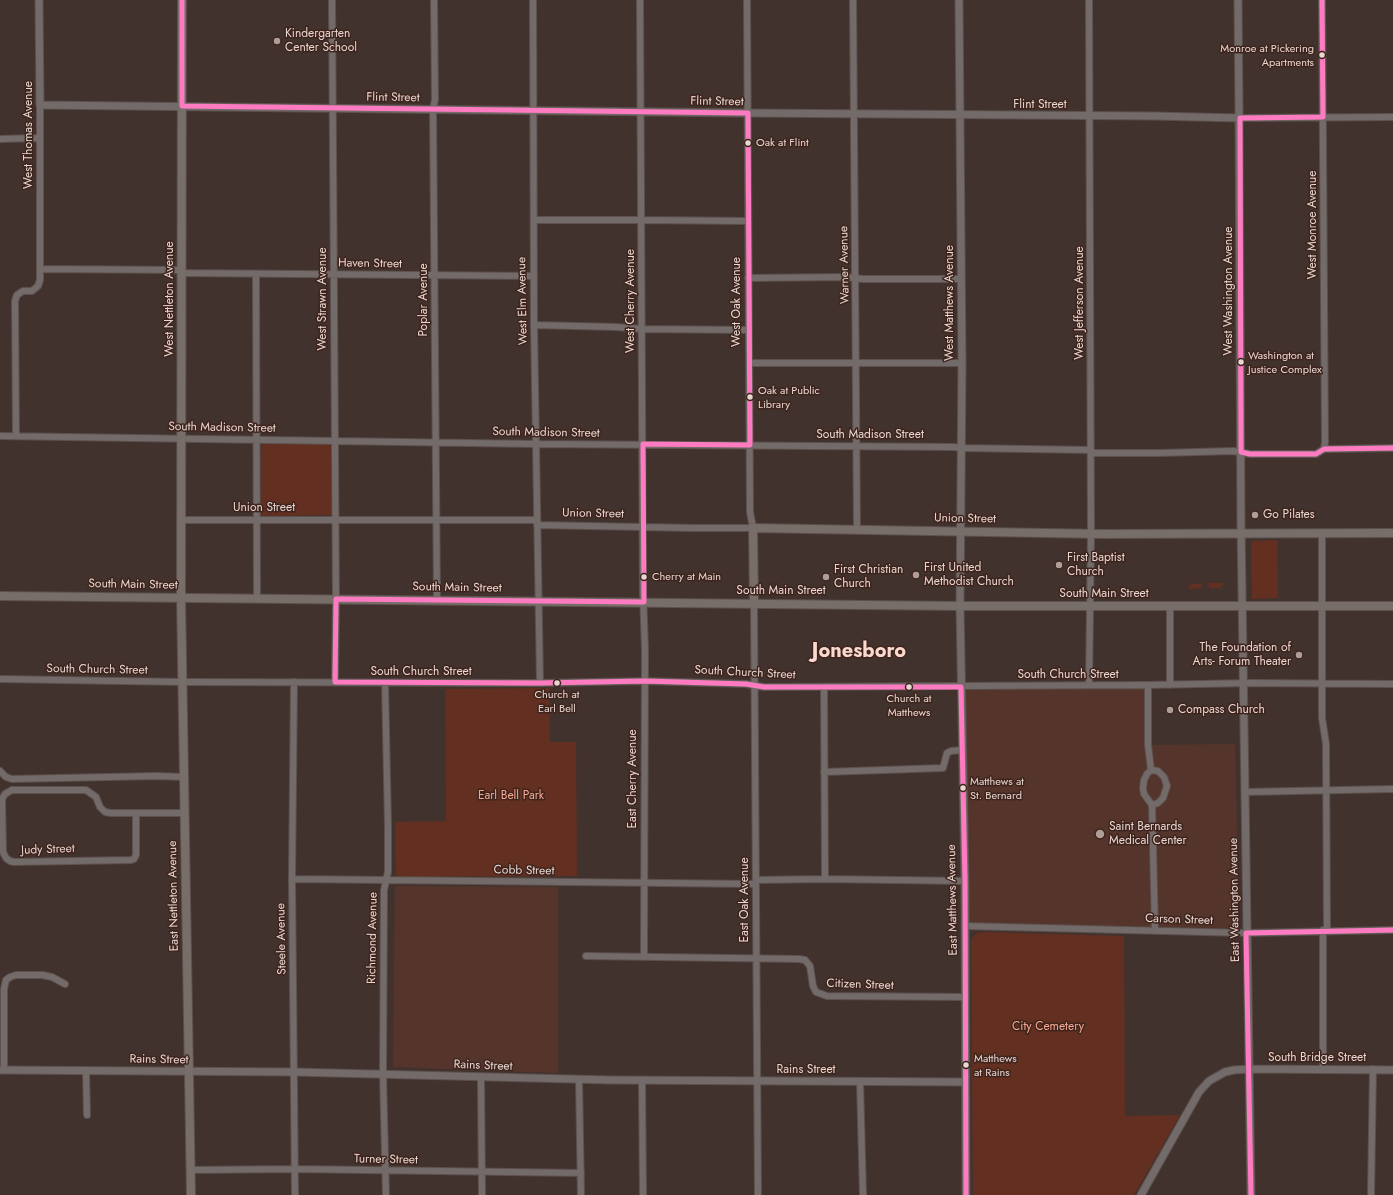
<!DOCTYPE html>
<html>
<head>
<meta charset="utf-8">
<style>
	body { margin:0 }
	canvas { display:block; background:#41322e }
</style>
</head>
<body>
<canvas width="1393" height="1195"></canvas>
<script>
const g = document.querySelector('canvas').getContext('2d');
g.lineJoin = 'round';
function fillPath(path, color) { g.fillStyle = color; g.fill(path, 'evenodd'); }
const toPath = rows => new Path2D(rows.map(r => 'M' + r).join(''));
function trace(path, color, width, dash) { g.strokeStyle = color; g.lineWidth = width; g.lineCap = dash ? 'butt' : 'round'; g.setLineDash(dash || []); g.stroke(path); }
function write(font, color, halo, rows, align = 'center') {
  g.font = font + ' Jost,sans-serif'; g.lineWidth = 3; g.setLineDash([]); g.textBaseline = 'middle'; g.strokeStyle = halo; g.fillStyle = color; for (const [text, x, y, turn = 0] of rows) {
    g.save(); g.translate(x, y); g.rotate((+turn || 0) * Math.PI / 180); g.textAlign = isNaN(turn) ? turn : align; if (halo) g.strokeText(text, 0, 0); g.fillText(text, 0, 0); g.restore();
  }
}
const built = toPath([
	[1148,685,1148,745,1235,744,1239,922,1237,925,1234,928,966,925,961,687],
	[395,886,558,887,558,1073,393,1067]
]);
const green = toPath([
	[261,444,332,444,332,515,261,516],
	[1277,540,1278,598,1252,599,1251,541],
	[1202,583,1201,588,1187,589,1192,584],
	[1208,583,1224,583,1224,584,1220,588,1209,588],
	[549,688,550,742,576,742,577,876,396,877,395,822,446,821,445,689],
	[983,932,1124,936,1125,1116,1180,1115,1134,1195,973,1195,971,939,977,933]
]);
const minor = toPath([
	[332,0,336,599,335,682],
	[434,0,435,100,433,109,437,600],
	[533,0,534,325,540,683],
	[640,0,643,594,645,649,644,956],
	[853,0,857,529],
	[1322,0,1325,442,1324,449],
	[1240,118,1393,117],
	[0,139,40,138],
	[534,220,641,220,748,221],
	[41,269,182,270],
	[182,273,534,276],
	[256,274,257,598],
	[748,278,846,277,863,279,961,279],
	[534,325,616,327,642,329,749,330],
	[749,363,962,363],
	[0,436,536,444,954,447,962,448,1091,450],
	[16,436,15,301,17,295,23,291,32,291,38,286,40,280,40,105],
	[1091,453,1160,453,1233,451,1250,454,1316,454,1324,449,1330,449,1393,448],
	[182,520,537,520],
	[537,525,694,528,753,528,750,512,747,0],
	[1322,533,1322,718,1326,744,1327,930],
	[754,604,758,1195],
	[1170,606,1170,685],
	[0,679,182,682,540,683,645,681,746,684,764,687,1148,685,1252,683,1393,684],
	[294,682,292,879,295,1195],
	[385,683,388,826,388,872,384,890,383,1074,386,1195],
	[1089,685,1091,533,1089,0],
	[1148,685,1148,745,1151,770,1147,774,1144,780,1143,788,1144,794,1152,805,1155,930],
	[824,687,825,879],
	[1151,770,1158,771,1164,777,1167,786,1163,798,1158,803,1152,805],
	[0,771,6,777,12,779,157,776,185,777],
	[824,772,943,768,947,753,951,751,962,750],
	[12,790,86,790,96,797,100,807,105,812,111,813,136,813,136,855,134,859,131,860,14,862,10,861,6,858,3,852,2,799,5,794,12,790],
	[1245,792,1393,789],
	[136,813,185,813],
	[292,879,755,884],
	[756,880,825,879,965,881],
	[965,926,1246,933,1393,930],
	[586,956,799,959,805,960,810,966,813,986,816,992,827,996,965,997],
	[1323,1069,1323,930],
	[4,1070,4,989,6,980,10,977,16,975,42,975,52,977,65,984],
	[86,1070,87,1115],
	[481,1078,482,1195],
	[579,1080,581,1195],
	[642,1081,643,1195],
	[860,1081,863,1195],
	[190,1170,295,1169,581,1173],
	[1371,1195,1373,1069]
]);
const tertiary = toPath([
	[39,0,40,105,748,113,1154,116,1240,118],
	[959,0,962,363,960,606,965,881,966,1195],
	[1238,0,1239,109,1241,525,1251,1195],
	[0,1070,294,1072,610,1080,965,1082],
	[1141,1195,1199,1092,1209,1081,1225,1072,1234,1070,1249,1069,1393,1070]
]);
const secondary = toPath([
	[182,0,181,597,191,1195],
	[0,596,960,606,1393,606],
	[754,604,753,528,1103,534,1393,533]
]);
const bus1 = toPath([
	[182,0,182,106,748,113,750,445,643,444,644,602,336,599,335,682,540,683,645,681,746,684,764,687,961,687,965,881,966,1195],
	[1322,0,1323,117,1240,118,1241,452,1250,454,1316,454,1324,449,1393,448],
	[1251,1195,1246,933,1393,930]
]);
const markers = [
	[277,41,4,"#ae9d98"],
	[1322,55,3.5,"#e8d6d1"],
	[748,143,3.5,"#e8d6d1"],
	[1241,362,3.5,"#e8d6d1"],
	[750,397,3.5,"#e8d6d1"],
	[1255,515,4,"#ae9d98"],
	[1059,565,4,"#ae9d98"],
	[916,575,4,"#ae9d98"],
	[644,577,3.5,"#e8d6d1"],
	[826,577,4,"#ae9d98"],
	[1299,655,4,"#ae9d98"],
	[557,683,3.5,"#e8d6d1"],
	[909,687,3.5,"#e8d6d1"],
	[1170,710,4,"#ae9d98"],
	[963,788,3.5,"#e8d6d1"],
	[1100,834,5,"#ae9d98"],
	[966,1065,3.5,"#e8d6d1"]
];
const busNames = [
	["Monroe at Pickering",1314,49,"right"],
	["Apartments",1314,63,"right"],
	["Oak at Flint",756,143],
	["Washington at",1248,356],
	["Justice Complex",1248,370],
	["Oak at Public",758,391],
	["Library",758,405],
	["Cherry at Main",652,577],
	["Church at",557,695,"center"],
	["Earl Bell",557,709,"center"],
	["Church at",909,699,"center"],
	["Matthews",909,713,"center"],
	["Matthews at",970,782],
	["St. Bernard",970,796],
	["Matthews",974,1059],
	["at Rains",974,1073]
];
const poiNames = [
	["Kindergarten",285,34],
	["Center School",285,48],
	["Go Pilates",1263,515],
	["First Baptist",1067,558],
	["Church",1067,572],
	["First United",924,568],
	["Methodist Church",924,582],
	["First Christian",834,570],
	["Church",834,584],
	["The Foundation of",1291,648,"right"],
	["Arts- Forum Theater",1291,662,"right"],
	["Compass Church",1178,710],
	["Saint Bernards",1109,827],
	["Medical Center",1109,841]
];
const streetNames = [
	["Flint Street",393,98,1],
	["Flint Street",717,102,1],
	["Flint Street",1040,105],
	["West Thomas Avenue",29,135,-90],
	["West Monroe Avenue",1313,225,-90],
	["Haven Street",370,264,1],
	["Warner Avenue",845,265,-91],
	["West Washington Avenue",1229,291,-90],
	["West Nettleton Avenue",170,299,-90],
	["West Strawn Avenue",323,299,-90],
	["Poplar Avenue",424,300,-90],
	["West Elm Avenue",523,301,-91],
	["West Cherry Avenue",631,301,-90],
	["West Oak Avenue",737,302,-90],
	["West Matthews Avenue",950,303,-90],
	["West Jefferson Avenue",1080,303,-90],
	["South Madison Street",222,428,1],
	["South Madison Street",546,433,1],
	["South Madison Street",870,435],
	["Union Street",264,508],
	["Union Street",593,514,1],
	["Union Street",965,519,1],
	["South Main Street",133,585,1],
	["South Main Street",457,588,1],
	["South Main Street",781,591],
	["South Main Street",1104,594],
	["South Church Street",97,670,1],
	["South Church Street",421,672],
	["South Church Street",745,673,3],
	["South Church Street",1068,675],
	["East Cherry Avenue",633,779,-90],
	["Judy Street",48,850,-2],
	["Cobb Street",524,871,1],
	["East Nettleton Avenue",174,896,-91],
	["East Oak Avenue",745,900,-90],
	["East Matthews Avenue",953,900,-91],
	["East Washington Avenue",1235,900,-91],
	["Carson Street",1179,920,2],
	["Richmond Avenue",373,938,-89],
	["Steele Avenue",282,939,-91],
	["Citizen Street",860,985,2],
	["South Bridge Street",1317,1058],
	["Rains Street",159,1060,1],
	["Rains Street",483,1066,2],
	["Rains Street",806,1070],
	["Turner Street",386,1160,1]
];
const parkNames = [
	["Earl Bell Park",511,796],
	["City Cemetery",1048,1027]
];
const townNames = [
	["Jonesboro",859,652]
];
fillPath(built, '#55352b');
fillPath(green, '#622f20');
trace(minor, '#5d504d', 8);
trace(tertiary, '#5d504d', 9);
trace(secondary, '#5d504d', 10);
trace(minor, '#736b69', 6);
trace(tertiary, '#736b69', 7);
trace(secondary, '#776e6a', 8);
trace(bus1, '#fe7ac1', 5);
for (const [x, y, r, color] of markers) { const dot = new Path2D(); dot.arc(x, y, r, 0, 2 * Math.PI); g.fillStyle = color; g.fill(dot); trace(dot, '#3e241c', 1.5); }
write('11px', '#e8d6d1', '#3e241c', busNames, 'left');
write('12px', '#e8d6d1', '#3e241c', poiNames, 'left');
write('12px', '#e8d6d1', '#3e241c', streetNames);
write('12px', '#f6a992', '#3e241c', parkNames);
write('bold 20px', '#fbd9cf', '#3e241c', townNames);
</script>
</body>
</html>
